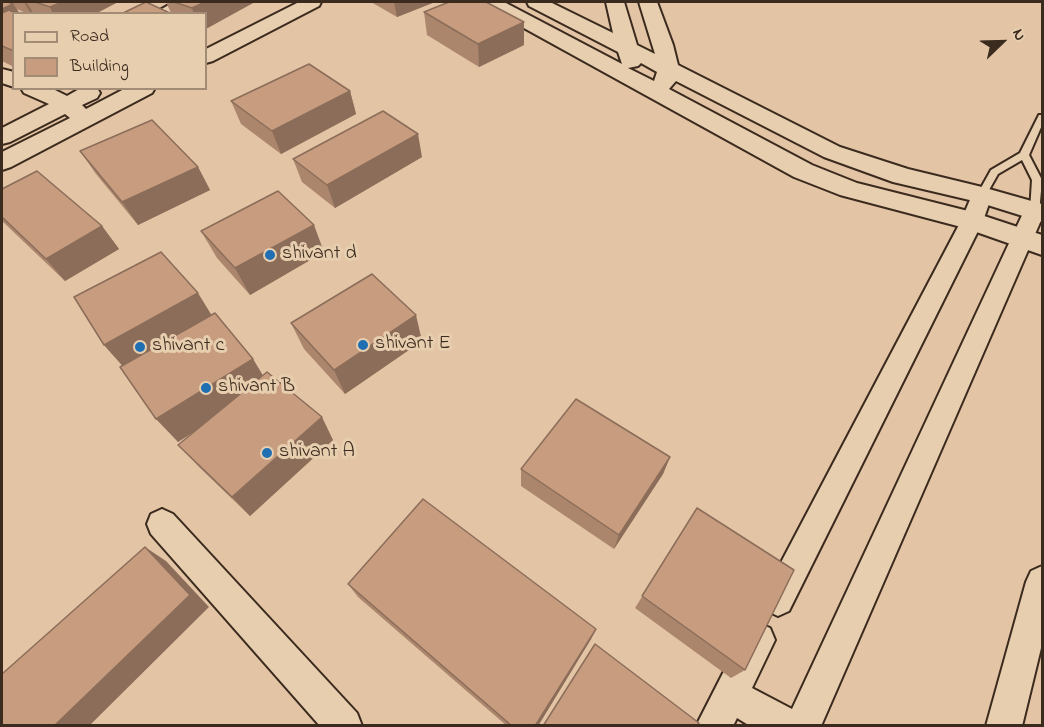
<!DOCTYPE html>
<html>
<head>
<meta charset="utf-8">
<style>
	body { margin:0 }
	#map { position:relative; width:1044px; height:727px; overflow:hidden; background:#e3c4a4; font-family:"Indie Flower",sans-serif }
	canvas { display:block }
	.frame { position:absolute; inset:0; border:3px solid #3b2a1e; pointer-events:none }
	.legend { position:absolute; left:12px; top:12px; width:195px; height:78px; box-sizing:border-box; background:#e7ceaf; border:2px solid #a28c75; margin:0; padding:8px 10px; list-style:none; font-size:18px; color:#3b2a1e }
	.legend li { display:flex; align-items:center; gap:12px; height:30px }
	.legend b { width:30px; border:2px solid #a28c75 }
	.north { position:absolute; left:972px; top:12px; width:60px; height:60px; -webkit-text-stroke:4px #e7ceaf; paint-order:stroke; rotate:67deg; font-size:16px; font-weight:700; line-height:24px; text-align:center; color:#3b2a1e }
	.north::after { content:''; display:block; margin:auto; width:21px; height:27px; background:#3b2a1e; clip-path:polygon(50% 0,100% 100%,50% 72%,0 100%) }
</style>
</head>
<body>
<div id="map">
<canvas width="1044" height="727"></canvas>
<div class="frame"></div>
<ul class="legend">
<li><b style="height:8px;background:#e7ceaf"></b>Road</li>
<li><b style="height:16px;background:#c79c7f"></b>Building</li>
</ul>
<div class="north">N</div>
</div>
<script>
const g = document.querySelector('canvas').getContext('2d');
g.lineJoin = 'round';
const toPath = rows => new Path2D(rows.map(r => 'M' + r).join(''));
function trace(path, color, width, dash) { g.strokeStyle = color; g.lineWidth = width; g.lineCap = dash ? 'butt' : 'round'; g.setLineDash(dash || []); g.stroke(path); }
function fillPath(path, color) { g.fillStyle = color; g.fill(path, 'evenodd'); }
function write(font, color, halo, rows, align = 'center') {
  g.font = font + ' "Indie Flower",sans-serif'; g.lineWidth = 6; g.setLineDash([]); g.textBaseline = 'middle'; g.strokeStyle = halo; g.fillStyle = color; for (const [text, x, y, turn = 0] of rows) {
    g.save(); g.translate(x, y); g.rotate((+turn || 0) * Math.PI / 180); g.textAlign = isNaN(turn) ? turn : align; if (halo) g.strokeText(text, 0, 0); g.fillText(text, 0, 0); g.restore();
  }
}
const service = toPath([
	[1039,115,1042,115,1042,125,1029,155,1042,180,1039,213,1031,213,1030,211,1032,180,1022,160,998,174,985,197,979,197,977,195,991,170,1020,153,1039,115]
]);
const minor = toPath([
	[174,2,193,2,173,14,153,14,174,2],
	[982,188,989,190,992,195,983,221,789,611,778,616,767,611,762,600,767,589,961,221,972,195,975,190,982,188],
	[1035,204,1042,206,1042,218,821,726,750,726,737,718,733,726,696,726,746,628,758,623,770,628,775,640,752,688,792,709,1024,211,1028,206,1035,204],
	[162,509,173,514,357,713,362,726,320,726,151,534,147,524,151,514,162,509],
	[1042,566,1042,644,1022,726,986,726,1026,582,1031,571,1042,566]
]);
const tertiary = toPath([
	[299,2,321,2,319,6,213,61,206,63,206,49,299,2],
	[482,2,504,2,622,64,618,52,529,6,527,2,550,2,613,33,606,2,624,2,637,45,655,54,639,2,657,2,673,45,678,65,840,147,908,169,982,187,1042,204,1042,222,978,202,893,182,824,157,676,81,669,89,812,165,857,183,972,212,1042,235,1042,255,965,228,840,195,794,177,484,6,482,2],
	[641,63,657,72,654,81,628,68,638,66,641,63],
	[2,69,14,72,14,87,2,83,2,69],
	[21,88,51,88,67,96,81,88,97,88,100,93,97,98,82,105,86,109,126,88,155,88,152,93,11,167,2,170,2,152,70,118,65,114,10,142,2,144,2,128,49,104,24,93,21,88]
]);
const wall = toPath([
	[2,2,118,2,95,14,28,14,17,9,20,14,14,14,14,67,2,61],
	[166,2,255,2,206,14,121,14,171,13],
	[371,2,435,2,397,17],
	[424,12,524,45,479,67,427,35],
	[350,91,356,114,281,154,241,124,231,101],
	[80,151,198,167,210,190,138,225,96,174],
	[422,157,335,208,302,182,293,159],
	[2,189,102,226,119,249,65,281,2,221],
	[201,231,324,252,250,295,217,258],
	[212,315,253,359,263,376,333,440,250,516,199,467,178,445,196,430,178,442,123,366,104,345],
	[291,323,422,341,345,394,304,349],
	[670,457,663,474,614,549,521,486,521,469],
	[697,508,745,670,731,678,635,608],
	[348,584,596,629,591,639,538,726,507,726,358,597]
]);
const shadedWall = toPath([
	[24,2,26,2,34,14,31,14],
	[62,2,118,2,95,14,53,14,50,7],
	[205,2,255,2,206,29,206,14,194,14,192,8],
	[394,2,435,2,397,17],
	[13,4,20,14,14,14,2,39,2,9],
	[524,22,524,45,479,67,478,44],
	[350,91,356,114,281,154,272,131],
	[418,134,422,157,335,208,327,185],
	[198,167,210,190,138,225,122,202],
	[314,225,324,252,250,295,235,268],
	[102,226,119,249,65,281,46,259],
	[198,293,214,319,127,371,104,345],
	[416,315,422,341,345,394,334,370],
	[253,359,268,384,178,442,156,419],
	[322,417,333,440,250,516,232,497],
	[670,457,663,474,614,549,619,535],
	[145,547,166,561,209,607,89,726,54,726],
	[596,629,591,639,538,726,535,726]
]);
const building = toPath([
	[2,2,8,2,13,4,2,9,2,2],
	[35,2,62,2,50,7,35,2],
	[146,2,172,14,121,14,146,2],
	[174,2,205,2,192,8,174,2],
	[449,2,486,2,524,22,478,44,424,12,449,2],
	[9,10,17,14,14,14,14,51,2,46,2,13,9,10],
	[309,64,350,91,272,131,231,101,309,64],
	[383,111,418,134,327,185,293,159,383,111],
	[152,120,198,167,122,202,80,151,152,120],
	[37,171,102,226,46,259,2,217,2,189,37,171],
	[278,191,314,225,235,268,201,231,278,191],
	[161,252,198,293,104,345,74,297,161,252],
	[372,274,416,315,334,370,291,323,372,274],
	[215,313,253,359,156,419,120,367,215,313],
	[267,372,322,417,232,497,178,445,267,372],
	[576,399,670,457,619,535,521,469,576,399],
	[423,499,596,629,535,726,512,726,348,584,423,499],
	[697,508,794,570,745,670,642,596,697,508],
	[145,547,190,595,54,726,2,726,2,674,145,547],
	[595,644,699,723,697,726,543,726,595,644]
]);
const markers = [
	[270,255,6,"#1f6fb2"],
	[363,345,6,"#1f6fb2"],
	[140,347,6,"#1f6fb2"],
	[206,388,6,"#1f6fb2"],
	[267,453,6,"#1f6fb2"]
];
const poiNames = [
	["shivant d",282,255],
	["shivant E",375,345],
	["shivant c",152,347],
	["shivant B",218,388],
	["shivant A",279,453]
];
trace(service, '#3b2a1e', 4);
trace(minor, '#3b2a1e', 4);
trace(tertiary, '#3b2a1e', 4);
fillPath(service, '#e7ceaf');
fillPath(minor, '#e7ceaf');
fillPath(tertiary, '#e7ceaf');
fillPath(wall, '#ab866d');
fillPath(shadedWall, '#8b6d59');
fillPath(building, '#c79c7f');
trace(building, '#8b6d59', 1.5);
for (const [x, y, r, color] of markers) { const dot = new Path2D(); dot.arc(x, y, r, 0, 2 * Math.PI); g.fillStyle = color; g.fill(dot); trace(dot, '#e7ceaf', 2); }
write('20px', '#3b2a1e', '#e7ceaf', poiNames, 'left');
</script>
</body>
</html>
